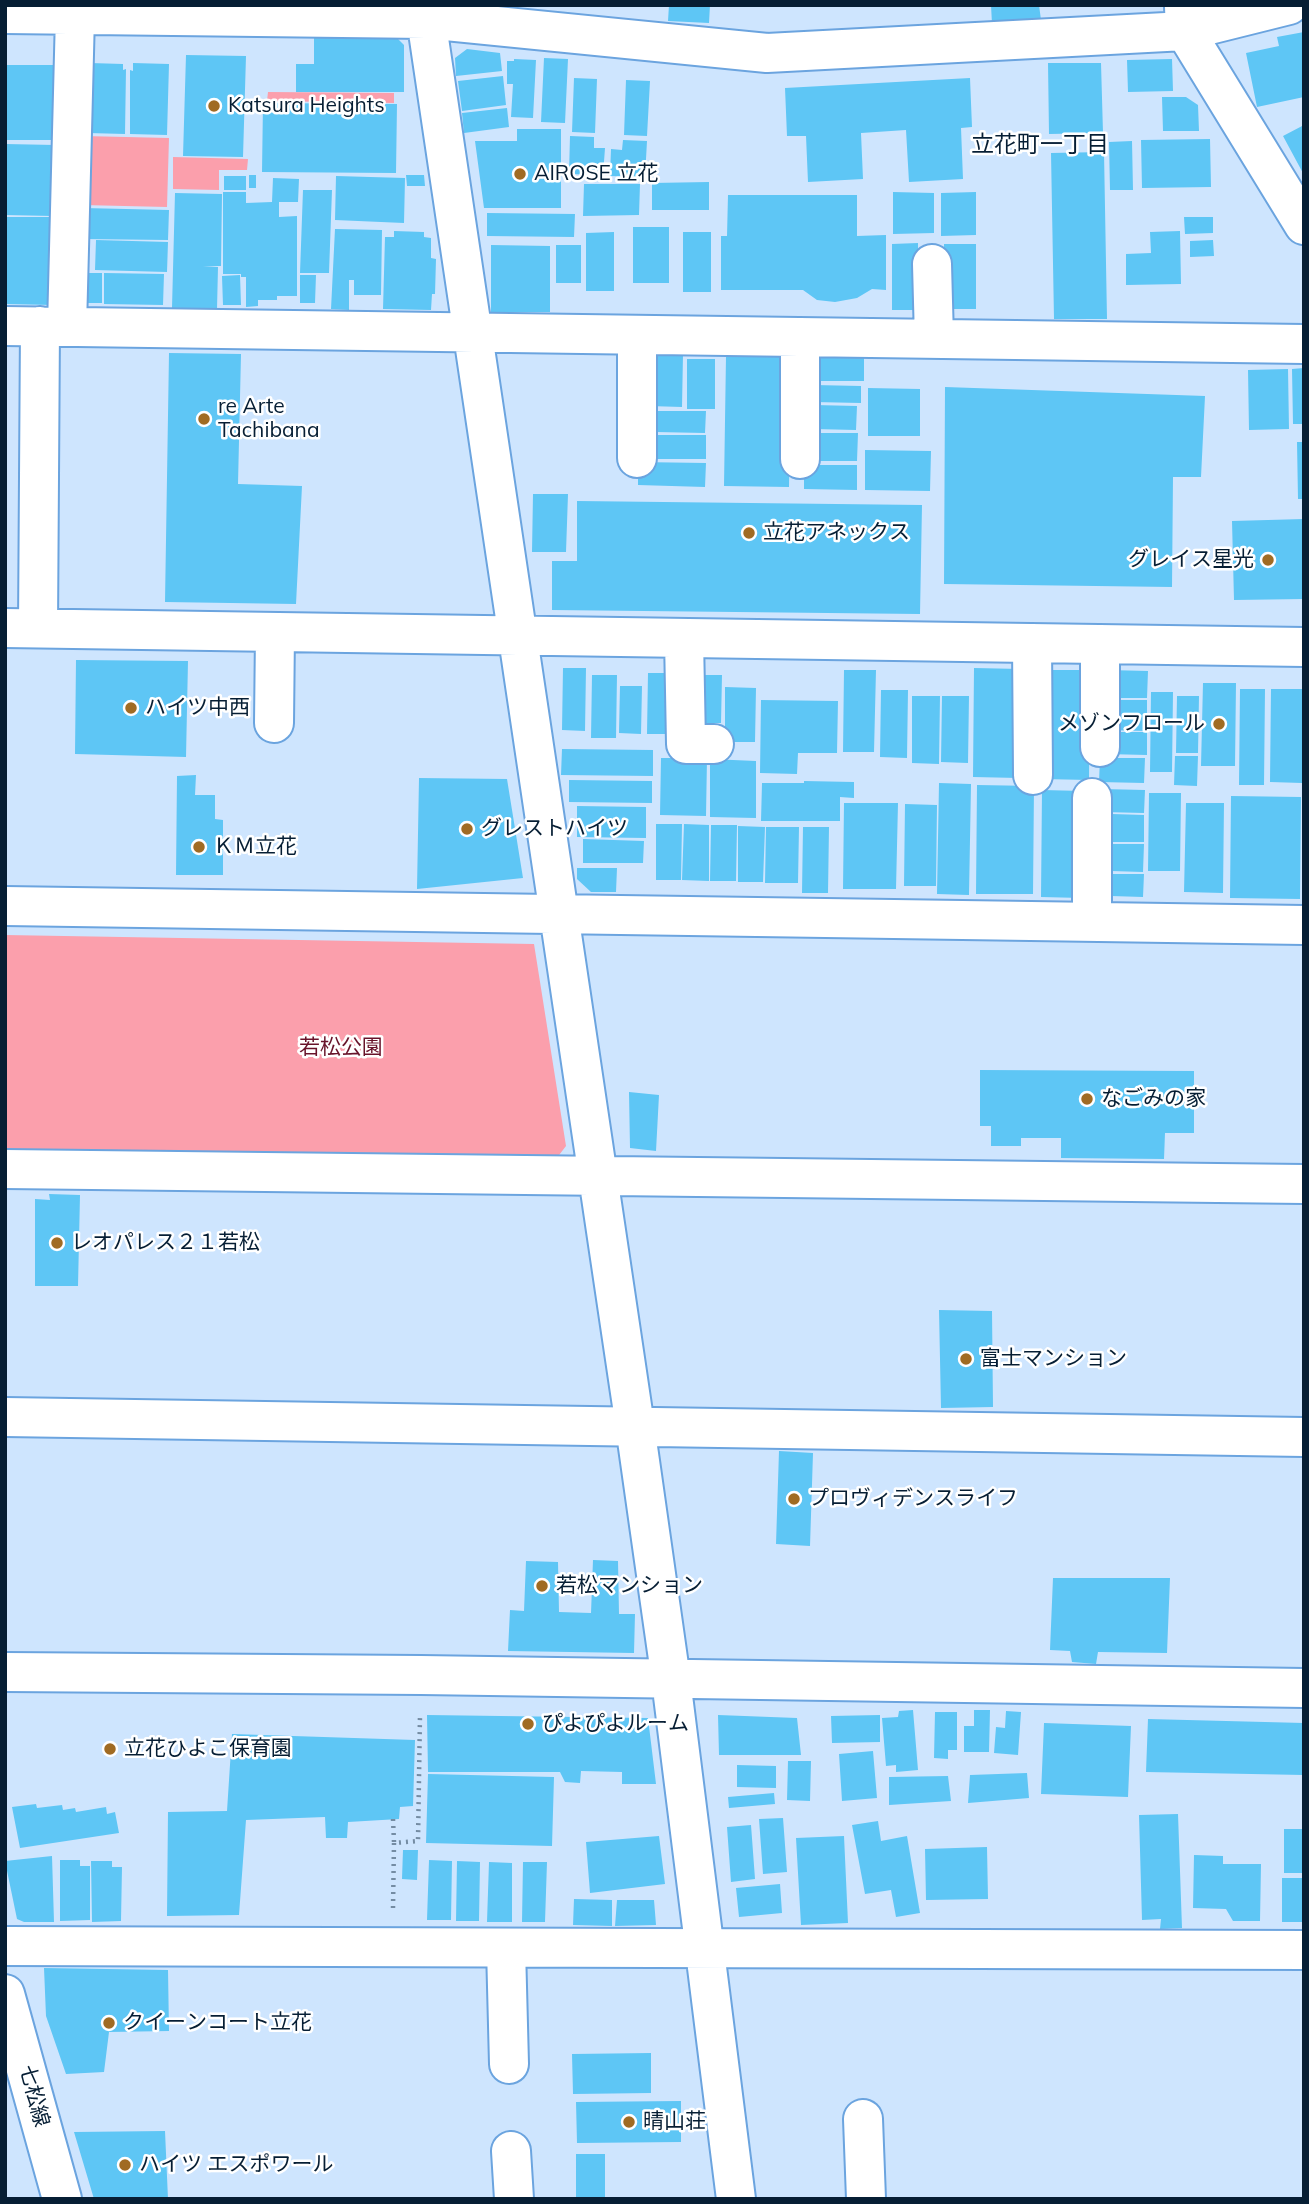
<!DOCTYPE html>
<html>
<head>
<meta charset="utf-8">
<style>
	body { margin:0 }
	#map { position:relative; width:1309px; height:2204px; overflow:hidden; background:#cee5fe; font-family:Mulish,sans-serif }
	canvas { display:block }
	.frame { position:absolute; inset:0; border:7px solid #061e34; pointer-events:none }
</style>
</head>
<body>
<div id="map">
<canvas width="1309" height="2204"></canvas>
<div class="frame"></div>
</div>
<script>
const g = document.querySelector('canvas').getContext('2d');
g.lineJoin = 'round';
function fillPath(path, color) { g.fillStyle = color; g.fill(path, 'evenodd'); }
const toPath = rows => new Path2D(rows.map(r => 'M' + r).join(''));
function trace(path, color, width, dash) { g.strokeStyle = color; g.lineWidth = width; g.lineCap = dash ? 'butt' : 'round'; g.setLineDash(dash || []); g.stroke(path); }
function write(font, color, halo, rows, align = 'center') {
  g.font = font + ' Mulish,"Noto Sans JP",sans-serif'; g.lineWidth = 5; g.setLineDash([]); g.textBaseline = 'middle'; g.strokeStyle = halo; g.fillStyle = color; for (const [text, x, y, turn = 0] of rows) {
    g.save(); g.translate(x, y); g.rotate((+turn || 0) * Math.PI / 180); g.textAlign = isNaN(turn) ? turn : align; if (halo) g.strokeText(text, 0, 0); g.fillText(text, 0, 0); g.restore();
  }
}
const green = toPath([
	[268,92,394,93,394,103,267,101],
	[83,136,169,138,167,207,82,205],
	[173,157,248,159,247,170,219,170,219,190,173,189],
	[5,935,534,944,566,1146,556,1159,5,1149]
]);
const building = toPath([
	[669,5,710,5,709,23,668,21],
	[991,5,1039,5,1041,20,992,24],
	[1304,32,1304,97,1257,107,1246,53,1279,46,1277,37],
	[314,37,396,37,404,45,404,92,296,92,296,64,314,64],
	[467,49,500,53,502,71,456,76,455,58],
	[186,55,246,56,243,157,183,156],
	[544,58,568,59,565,123,541,122],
	[514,59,536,60,533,118,511,117,513,84,507,84,507,61,514,61],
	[1172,59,1173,91,1128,92,1127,60],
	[90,63,123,64,123,70,126,69,125,134,88,133],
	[133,63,169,64,167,135,130,134,130,70,133,71],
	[1048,63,1101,63,1103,133,1049,134],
	[5,65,57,65,56,140,5,140],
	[503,76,506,105,462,111,458,81],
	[574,78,597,79,595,133,572,132],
	[970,78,972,127,961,128,963,179,909,182,906,130,861,133,863,179,808,182,806,136,787,136,785,88],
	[626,80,650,81,647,136,624,135],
	[1162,97,1186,97,1198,105,1199,131,1163,131],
	[263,103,397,104,396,173,262,172],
	[507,108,509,127,464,133,462,113],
	[1304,125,1304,175,1283,136],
	[517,129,561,129,561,208,484,208,475,141,517,141],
	[570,136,594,137,594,148,605,148,603,175,569,174],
	[1210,139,1211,187,1142,188,1141,140],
	[623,140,647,141,645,177,610,176,611,149,622,150],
	[1132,141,1133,190,1110,190,1109,142],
	[5,144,55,145,53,216,5,215],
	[1104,152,1107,319,1054,319,1051,153],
	[249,175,256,175,256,188,249,188],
	[406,175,424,175,425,186,407,186],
	[224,176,246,176,246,190,224,190],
	[336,176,405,178,404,223,335,220],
	[273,178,299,179,298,202,279,202,279,217,297,216,297,296,277,296,277,300,258,300,258,306,246,307,246,277,241,277,241,274,223,274,223,192,246,192,246,203,272,202],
	[709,182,709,210,652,210,652,183],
	[584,184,640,184,639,215,583,216],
	[303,190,332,190,329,273,300,273],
	[893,192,934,193,934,233,893,234],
	[976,192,976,235,941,236,941,193],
	[175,193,222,194,221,266,203,266,218,267,217,309,172,308],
	[728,195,857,195,857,236,886,235,886,290,872,289,857,298,835,302,817,300,803,290,721,290,721,236,727,236],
	[83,208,169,210,168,240,83,239],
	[487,213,575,214,574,237,487,236],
	[5,217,54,217,53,305,5,304],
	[1184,217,1213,217,1213,233,1185,234],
	[633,227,669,227,669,283,633,283],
	[335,229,382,230,381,295,354,295,354,280,349,280,349,310,331,309],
	[394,231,424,232,424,237,431,238,431,258,436,259,435,294,432,294,431,310,383,309,385,237,394,237],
	[1180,231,1181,284,1126,285,1126,254,1151,253,1150,232],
	[614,232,614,291,586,291,586,233],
	[683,232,711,232,711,292,683,292],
	[96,240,168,242,167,272,95,270],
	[1213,240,1214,256,1190,257,1190,241],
	[918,243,918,310,892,310,892,244],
	[944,244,976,244,976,309,944,309],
	[491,245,550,246,550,312,491,312],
	[556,245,581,245,581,283,556,283],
	[79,273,102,273,102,303,79,303],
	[104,273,164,274,163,305,104,304],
	[240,275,241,305,223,305,222,276],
	[300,275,316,275,315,303,300,303],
	[169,353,241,354,238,484,302,486,296,604,165,602],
	[650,354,683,354,682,407,649,406],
	[726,356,791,357,789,487,724,486],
	[815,358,864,358,864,381,815,381],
	[687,359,715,359,715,409,687,409],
	[1304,368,1304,424,1293,424,1292,369],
	[1288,369,1289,429,1249,430,1248,370],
	[814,385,861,386,861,403,814,402],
	[945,387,1205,396,1201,477,1173,477,1172,587,944,584],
	[868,388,920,389,920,436,868,436],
	[814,405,857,406,856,430,814,429],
	[657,411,706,411,705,433,656,432],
	[814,433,858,433,857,461,813,461],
	[651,435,706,435,706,459,651,459],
	[1297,442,1304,442,1304,499,1298,499],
	[865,450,931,451,930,491,865,490],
	[638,462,706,463,705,487,638,485],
	[804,465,857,465,857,490,804,489],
	[533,494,568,494,566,552,532,552],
	[577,501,922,505,920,614,552,610,552,561,577,561],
	[1304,519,1304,599,1234,600,1232,521],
	[76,660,188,661,186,757,75,754],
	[563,668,586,668,585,731,562,730],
	[974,668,1021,669,1019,778,973,777],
	[844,670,876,670,874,752,843,752],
	[1044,670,1090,670,1089,780,1042,779],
	[1107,670,1148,671,1147,698,1106,698],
	[648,673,674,673,673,734,647,734],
	[592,675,617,675,616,738,591,738],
	[699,675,722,675,721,723,699,723],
	[1203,683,1236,683,1235,766,1201,766],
	[620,686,642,686,641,734,619,733],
	[725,687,756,688,755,742,725,742],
	[1240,689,1265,689,1264,785,1239,785],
	[1271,689,1304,689,1302,783,1270,782],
	[881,690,908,690,907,758,880,757],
	[1151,692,1173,692,1172,772,1150,772],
	[912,696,940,696,939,764,912,763],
	[942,696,969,696,968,763,941,762],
	[1177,696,1199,696,1198,753,1176,753],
	[761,700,838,701,837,753,798,753,797,774,760,773],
	[1106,700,1147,700,1147,731,1106,730],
	[1107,732,1147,732,1147,755,1106,754],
	[562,749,653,750,653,776,561,775],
	[1175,756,1198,756,1197,786,1174,785],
	[661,758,707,758,706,816,660,815],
	[1100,758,1145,758,1144,783,1099,782],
	[710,759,756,761,756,818,710,817],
	[196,775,195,795,215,795,215,819,223,820,223,875,176,875,177,776],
	[419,778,507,779,523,878,417,889],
	[569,780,652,781,652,803,569,802],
	[804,781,854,782,854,798,840,797,840,821,761,821,762,783,804,783],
	[939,783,971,784,969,895,937,894],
	[977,785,1034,786,1033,894,976,894],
	[1102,789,1145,790,1144,813,1103,812],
	[1042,790,1083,791,1082,898,1041,897],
	[1149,793,1181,793,1180,871,1148,871],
	[1231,796,1301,797,1300,899,1230,898],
	[844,803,898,803,896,889,843,889],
	[1186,803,1224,803,1223,893,1184,892],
	[905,804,937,805,936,886,904,886],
	[577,806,646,807,646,838,577,837],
	[1112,814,1144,815,1144,842,1111,842],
	[656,824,682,824,681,880,656,880],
	[684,824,709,825,709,881,682,880],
	[711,825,737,825,736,881,710,881],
	[738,826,765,827,763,882,738,882],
	[766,827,799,827,798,883,765,883],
	[803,827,829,827,828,893,802,893],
	[583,839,644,841,643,863,583,863],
	[1111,844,1144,844,1143,872,1111,871],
	[577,868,617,868,616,892,591,892,577,879],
	[1111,874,1144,874,1143,897,1111,896],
	[980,1070,1194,1071,1194,1133,1165,1133,1164,1159,1061,1158,1061,1138,1021,1138,1021,1146,991,1146,991,1126,980,1126],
	[629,1092,659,1095,656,1151,630,1148],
	[49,1194,80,1195,78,1286,35,1286,35,1199,50,1200],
	[939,1310,992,1311,993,1407,941,1408],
	[779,1451,813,1453,810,1546,776,1544],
	[593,1560,618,1561,619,1614,635,1614,634,1653,508,1651,510,1610,524,1611,526,1561,558,1562,559,1612,591,1613],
	[1053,1578,1170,1578,1167,1653,1098,1652,1096,1664,1072,1662,1070,1651,1050,1650],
	[913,1710,918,1770,896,1772,896,1765,886,1766,882,1718,898,1717,899,1711],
	[974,1710,990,1710,989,1752,964,1752,964,1726,974,1726],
	[1006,1711,1021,1712,1018,1755,994,1753,996,1727,1005,1728],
	[935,1712,957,1712,957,1750,948,1750,948,1759,934,1758],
	[427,1715,648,1718,656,1784,622,1784,622,1772,581,1771,580,1783,565,1782,560,1772,428,1772],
	[718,1715,797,1718,801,1755,719,1755],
	[880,1715,880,1742,832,1743,831,1716],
	[1148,1719,1304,1723,1304,1775,1146,1772],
	[1044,1723,1131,1726,1128,1797,1041,1794],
	[232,1734,415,1740,413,1806,400,1807,399,1819,348,1822,347,1838,326,1838,325,1817,246,1820,239,1915,167,1916,168,1812,227,1811],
	[873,1751,877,1798,842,1801,839,1754],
	[788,1761,811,1761,810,1801,787,1800],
	[737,1765,776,1766,776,1788,737,1787],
	[1027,1773,1029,1798,968,1803,970,1775],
	[428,1774,554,1777,552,1846,426,1843],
	[948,1776,951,1801,889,1805,889,1777],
	[774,1793,775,1804,729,1808,728,1797],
	[36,1804,37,1808,62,1805,63,1810,75,1808,76,1812,106,1807,107,1814,115,1812,119,1833,20,1848,12,1807],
	[1178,1814,1182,1928,1160,1929,1161,1919,1142,1920,1139,1815],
	[783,1818,787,1872,763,1874,759,1819],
	[878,1821,881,1841,907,1836,920,1913,896,1917,891,1890,865,1894,852,1825],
	[751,1825,755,1879,731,1882,727,1827],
	[1284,1829,1303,1829,1303,1873,1284,1873],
	[659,1836,665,1884,590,1893,586,1842],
	[844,1836,848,1923,801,1925,796,1838],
	[987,1847,988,1899,926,1900,925,1849],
	[403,1850,418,1850,417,1880,402,1879],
	[1194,1855,1223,1856,1223,1864,1261,1864,1260,1921,1233,1921,1226,1909,1193,1908],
	[52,1856,54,1922,24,1922,17,1919,5,1861],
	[60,1860,80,1860,80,1866,90,1866,90,1920,60,1921],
	[429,1860,452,1861,451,1920,427,1920],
	[91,1861,112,1861,112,1867,122,1867,121,1921,92,1922],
	[457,1861,480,1862,479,1921,456,1921],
	[489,1862,512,1863,512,1922,487,1922],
	[523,1862,547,1862,545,1922,522,1922],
	[1282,1878,1302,1878,1302,1922,1282,1922],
	[780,1884,782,1913,739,1917,736,1888],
	[574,1899,612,1900,612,1926,573,1925],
	[617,1900,654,1900,656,1925,615,1926],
	[44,1968,168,1970,169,2031,109,2032,104,2072,66,2074,46,2016],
	[651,2053,651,2093,573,2094,572,2054],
	[681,2101,681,2142,577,2143,576,2102],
	[165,2131,168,2199,94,2199,74,2132],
	[576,2154,605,2154,605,2199,576,2199]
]);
const path = toPath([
	[393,1819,394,1842],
	[393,1908,394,1843,418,1841,420,1715]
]);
const minor = toPath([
	[424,5,635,1426,671,1680,736,2199],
	[1184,7,1185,31,1304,225],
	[5,14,426,19,767,53,1185,31,1289,5],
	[932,264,934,339],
	[5,326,1304,344],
	[67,327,75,15],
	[637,335,637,458],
	[800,337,800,459],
	[5,628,1304,647],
	[38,628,40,326],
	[684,638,686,744,714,744],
	[1032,643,1033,775],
	[1100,644,1100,747],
	[274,723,275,632],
	[5,906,1304,925],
	[1092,922,1092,798],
	[5,1169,1304,1184],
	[5,1417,1304,1437],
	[5,1672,421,1675,1304,1688],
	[5,1946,1304,1950],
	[506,1948,509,2064],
	[5,1994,62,2199],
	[863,2119,866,2199],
	[511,2151,514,2199]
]);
const markers = [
	[214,106,7,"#a06b23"],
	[520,174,7,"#a06b23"],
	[204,419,7,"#a06b23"],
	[749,533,7,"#a06b23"],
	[1268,560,7,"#a06b23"],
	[131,708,7,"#a06b23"],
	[1219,724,7,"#a06b23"],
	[467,829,7,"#a06b23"],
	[199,847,7,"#a06b23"],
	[1087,1099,7,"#a06b23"],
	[57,1243,7,"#a06b23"],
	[966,1359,7,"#a06b23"],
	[794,1499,7,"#a06b23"],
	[542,1586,7,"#a06b23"],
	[528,1724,7,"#a06b23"],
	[110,1749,7,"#a06b23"],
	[109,2023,7,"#a06b23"],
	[629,2122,7,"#a06b23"],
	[125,2165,7,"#a06b23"]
];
const poiNames = [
	["Katsura Heights",228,106],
	["AIROSE 立花",534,174],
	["re Arte",218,407],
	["Tachibana",218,431],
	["立花アネックス",763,533],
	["グレイス星光",1254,560,"right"],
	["ハイツ中西",145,708],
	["メゾンフロール",1205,724,"right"],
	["グレストハイツ",481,829],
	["ＫＭ立花",213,847],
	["なごみの家",1101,1099],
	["レオパレス２１若松",71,1243],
	["富士マンション",980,1359],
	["プロヴィデンスライフ",808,1499],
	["若松マンション",556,1586],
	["ぴよぴよルーム",542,1724],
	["立花ひよこ保育園",124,1749],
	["クイーンコート立花",123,2023],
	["晴山荘",643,2122],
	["ハイツ エスポワール",139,2165]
];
const parkNames = [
	["若松公園",341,1048]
];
const streetNames = [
	["七松線",34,2096,75]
];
const neighbourhoodNames = [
	["立花町一丁目",1040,145]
];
fillPath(green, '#fb9fac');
fillPath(building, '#5ec6f5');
trace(minor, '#6ba4df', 42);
trace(path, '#748ca3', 4.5, [2, 5]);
trace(minor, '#fff', 38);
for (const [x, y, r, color] of markers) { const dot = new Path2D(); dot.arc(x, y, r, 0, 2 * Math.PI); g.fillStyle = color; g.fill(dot); trace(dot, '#fff', 2.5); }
write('21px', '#061e34', '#fff', poiNames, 'left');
write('21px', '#68132a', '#fff', parkNames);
write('21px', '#061e34', '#fff', streetNames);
write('23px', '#061e34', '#fff', neighbourhoodNames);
</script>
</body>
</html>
